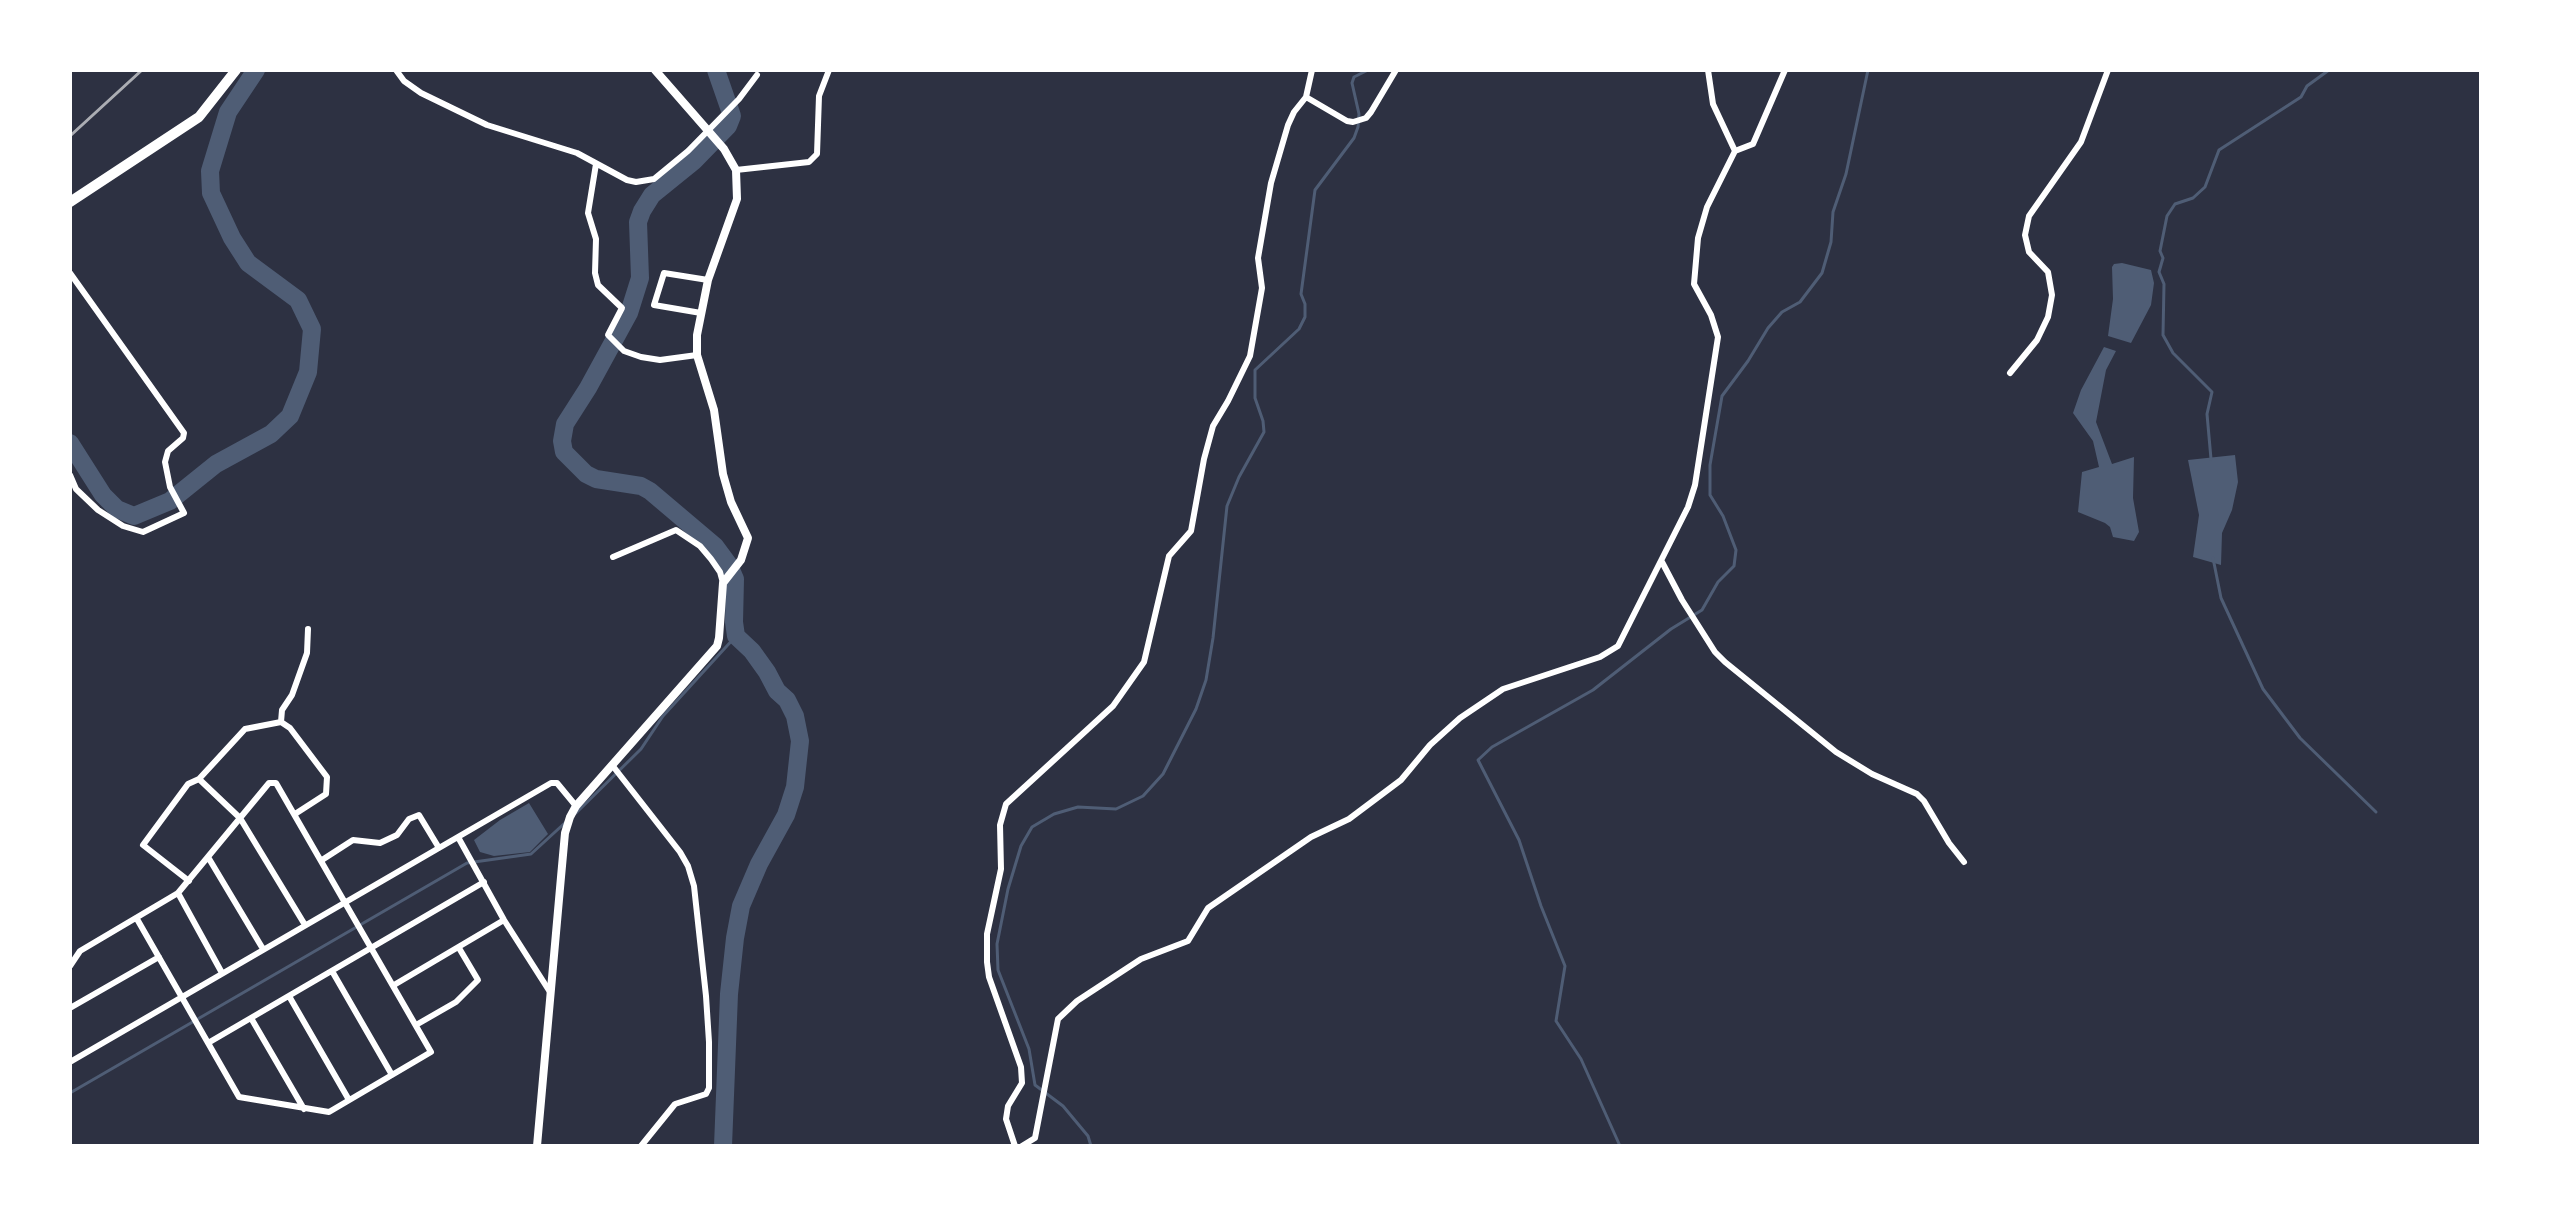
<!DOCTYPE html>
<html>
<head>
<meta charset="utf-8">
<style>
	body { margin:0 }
	#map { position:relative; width:2551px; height:1216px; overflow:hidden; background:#2d3142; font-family:Helvetica,sans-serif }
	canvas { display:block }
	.frame { position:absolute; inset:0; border:72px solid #fff; pointer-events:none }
</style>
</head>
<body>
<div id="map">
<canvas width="2551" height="1216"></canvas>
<div class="frame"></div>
</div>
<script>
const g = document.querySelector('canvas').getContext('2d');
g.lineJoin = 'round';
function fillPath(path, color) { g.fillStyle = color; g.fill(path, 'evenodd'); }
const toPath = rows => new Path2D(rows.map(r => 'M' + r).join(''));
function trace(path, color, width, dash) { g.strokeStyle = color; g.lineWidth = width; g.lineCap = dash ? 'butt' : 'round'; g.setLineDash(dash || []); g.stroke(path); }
const water = toPath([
	[2122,263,2151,270,2154,283,2151,305,2131,343,2108,336,2113,299,2112,267,2114,264],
	[2104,347,2116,351,2106,370,2096,422,2112,464,2134,457,2133,498,2139,532,2134,541,2113,537,2110,527,2105,523,2078,512,2082,472,2099,467,2093,441,2073,413,2081,390],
	[2235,455,2238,482,2232,510,2222,533,2221,565,2193,557,2199,515,2188,460],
	[529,803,548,834,530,852,494,856,480,852,474,840,500,820]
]);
const stream = toPath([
	[2211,459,2207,414,2212,392,2173,353,2163,335,2164,284,2159,272,2163,258,2160,251,2167,216,2175,204,2193,198,2205,187,2219,150,2301,97,2307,86,2329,70],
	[2213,558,2221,598,2263,689,2300,738,2376,812],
	[576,813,641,749,663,716,736,636],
	[70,1093,467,863,531,854,567,821],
	[1091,1146,1088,1136,1063,1106,1035,1085,1029,1049,998,970,997,944,1008,889,1021,846,1032,827,1054,814,1078,807,1116,809,1143,796,1163,774,1196,709,1206,680,1213,638,1227,506,1239,477,1264,432,1263,421,1255,398,1255,370,1299,329,1305,317,1305,304,1301,294,1315,190,1354,138,1358,127,1359,114,1352,83,1354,77,1368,70],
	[1620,1146,1581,1059,1556,1021,1565,966,1541,906,1519,840,1478,760,1492,747,1593,690,1671,629,1702,610,1718,582,1734,566,1736,550,1723,516,1710,495,1710,465,1722,396,1748,361,1768,328,1782,312,1800,302,1822,273,1831,242,1833,212,1846,174,1868,70]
]);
const river = toPath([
	[716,70,732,116,728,126,694,161,652,195,642,211,638,222,640,278,629,313,588,388,565,424,562,441,564,452,586,474,596,479,641,486,650,491,715,546,729,565,735,579,734,622,736,636,752,651,767,672,777,691,787,700,795,716,800,741,795,787,786,815,759,864,741,906,735,938,729,994,723,1146],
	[70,443,103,495,117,509,134,516,170,501,216,464,271,434,290,416,308,372,312,329,298,300,248,263,232,238,211,193,210,171,228,112,256,70]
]);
const minor = toPath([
	[396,70,404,81,421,93,487,125,577,153,627,180,636,182,654,179,688,151,739,99,757,75],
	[1708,70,1713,104,1735,151],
	[1306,97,1347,121,1353,122,1366,118,1371,112,1396,70],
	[596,164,588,213,596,239,595,273,598,285,622,308,608,335,624,351,641,357,660,360,697,355],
	[736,170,809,162,817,154,819,96,829,70],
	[70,273,184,433,183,438,168,451,165,462,170,487,184,513,143,532,123,526,98,510,76,489,70,475],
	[701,313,654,305,664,273,708,280],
	[2010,373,2037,340,2048,317,2052,295,2048,272,2029,252,2025,235,2029,216,2081,142,2108,70],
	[613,557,676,530,700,546,711,559,720,572,723,583],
	[1662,562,1682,600,1715,652,1725,662,1836,752,1872,774,1917,794,1924,801,1949,843,1964,862],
	[281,722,282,710,292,695,307,653,308,629],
	[612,765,680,852,688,866,694,886,706,996,709,1042,709,1088,706,1094,675,1104,641,1146],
	[199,779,240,818,305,925],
	[458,837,504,920,550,992],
	[208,857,263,949],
	[322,860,353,840,380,843,397,835,409,819,419,815,439,848],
	[189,881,143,845,188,784,199,779,245,729,281,722,290,728,327,777,326,794,295,814],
	[178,893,222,973],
	[70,966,80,951,178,893,269,783,276,783,431,1052,329,1112,239,1097,137,919],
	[332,971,392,1075],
	[394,985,504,920],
	[289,996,349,1100],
	[70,1008,159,957],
	[251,1018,304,1109],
	[416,1025,456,1002,478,980,459,948],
	[208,1043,484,882],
	[70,1062,551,783,557,783,576,806],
	[1015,1146,1006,1119,1008,1106,1022,1083,1021,1067,989,977,987,962,987,934,1001,869,1000,825,1006,804,1113,706,1144,662,1169,556,1191,531,1204,459,1213,426,1228,401,1250,356,1262,288,1258,258,1271,183,1288,125,1294,112,1306,97,1312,70],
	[1022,1146,1035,1138,1058,1019,1077,1001,1141,959,1188,941,1208,908,1311,837,1349,819,1401,780,1430,745,1460,718,1503,689,1600,657,1618,646,1688,507,1695,485,1718,337,1711,315,1694,284,1698,238,1707,207,1735,151,1753,144,1785,70]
]);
const tertiary = toPath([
	[537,1146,561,877,565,833,570,817,576,806,717,646,719,638,723,583,741,560,748,538,731,502,723,474,714,410,697,355,697,335,708,280,737,199,736,170,724,149,655,70]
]);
const trunk = toPath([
	[70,202,199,117,236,70]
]);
const rail = toPath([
	[70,136,142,70]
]);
fillPath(water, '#4f5d75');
trace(stream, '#4f5d75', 3);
trace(river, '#4f5d75', 18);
trace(minor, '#fff', 6);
trace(tertiary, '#fff', 8);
trace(trunk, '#fff', 10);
trace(rail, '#abadb3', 3);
</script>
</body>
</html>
